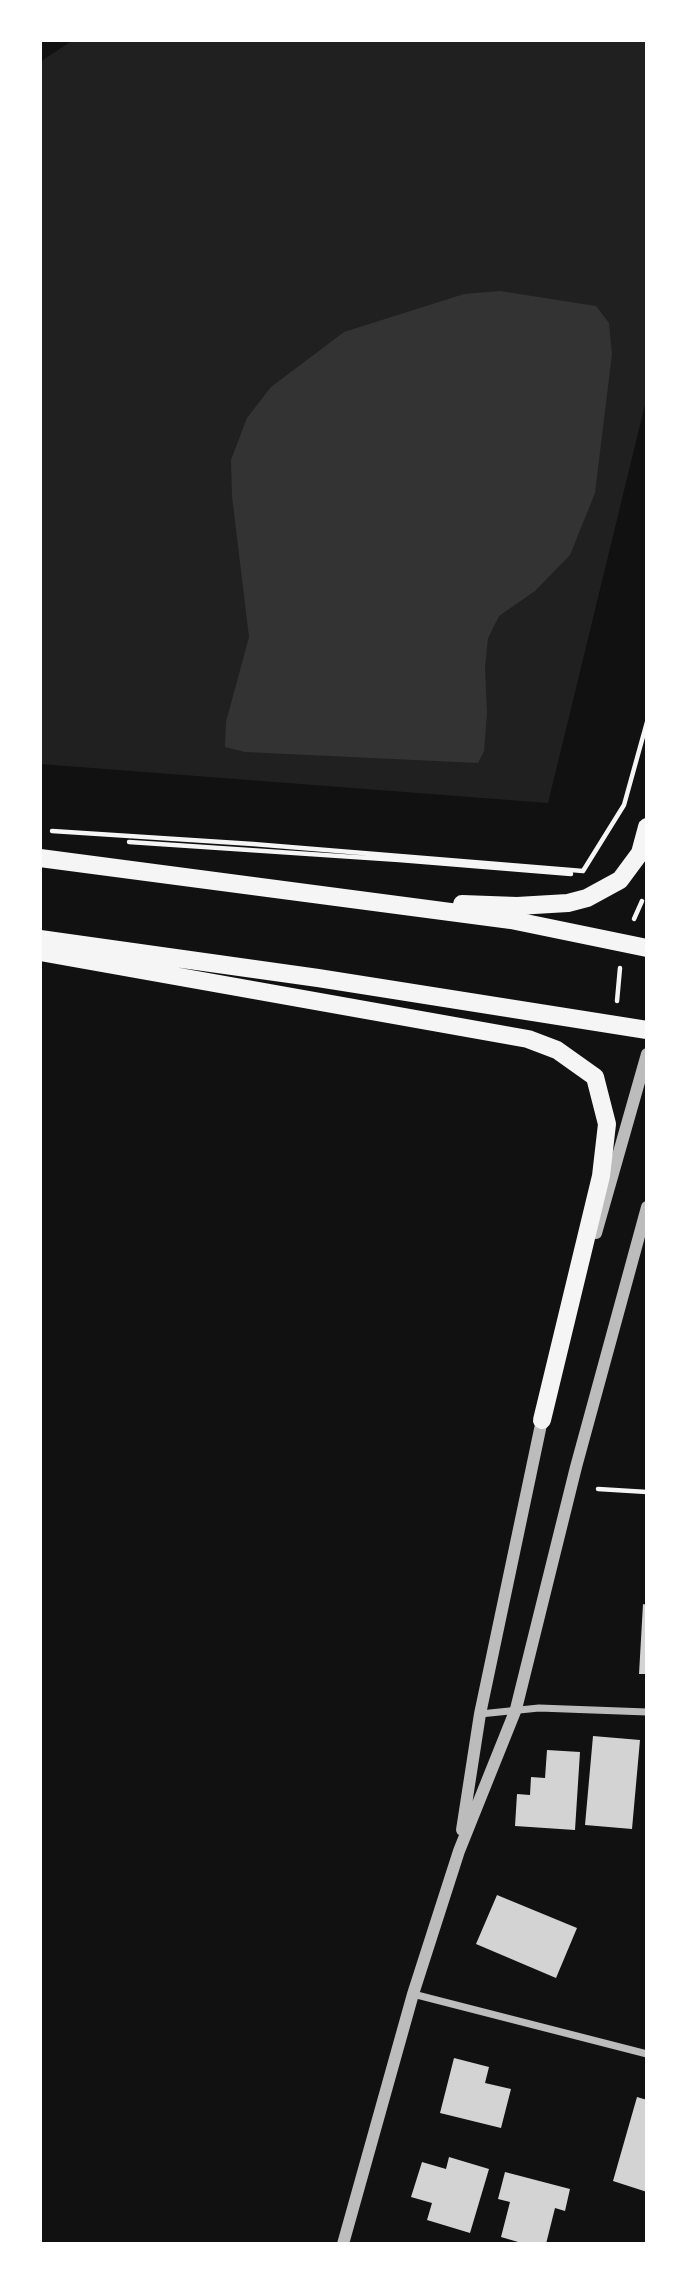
<!DOCTYPE html>
<html>
<head>
<meta charset="utf-8">
<style>
	body { margin:0 }
	#map { position:relative; width:687px; height:2284px; overflow:hidden; background:#111; font-family:"Archivo Narrow",sans-serif }
	canvas { display:block }
	.frame { position:absolute; inset:0; border:42px solid #fff; pointer-events:none }
</style>
</head>
<body>
<div id="map">
<canvas width="687" height="2284"></canvas>
<div class="frame"></div>
</div>
<script>
const g = document.querySelector('canvas').getContext('2d');
g.lineJoin = 'round';
function fillPath(path, color) { g.fillStyle = color; g.fill(path, 'evenodd'); }
const toPath = rows => new Path2D(rows.map(r => 'M' + r).join(''));
function trace(path, color, width, dash) { g.strokeStyle = color; g.lineWidth = width; g.lineCap = dash ? 'butt' : 'round'; g.setLineDash(dash || []); g.stroke(path); }
const green = toPath([
	[73,40,647,40,647,396,548,803,40,764,40,62]
]);
const water = toPath([
	[500,291,596,306,609,323,612,354,595,493,570,555,535,591,499,616,488,638,485,667,487,713,484,751,478,763,245,752,225,747,226,722,249,637,232,496,231,460,247,418,271,387,344,332,464,294]
]);
const building = toPath([
	[643,1604,647,1605,647,1674,639,1674],
	[593,1736,640,1740,632,1829,585,1825],
	[547,1750,580,1752,575,1830,515,1826,517,1794,530,1795,531,1777,545,1778],
	[497,1895,577,1928,556,1978,476,1944],
	[454,2058,489,2067,485,2083,511,2089,501,2128,440,2113],
	[637,2097,647,2100,647,2192,613,2181],
	[449,2157,489,2169,470,2233,427,2220,432,2203,411,2197,422,2162,446,2169],
	[505,2172,570,2189,565,2211,555,2208,546,2244,525,2244,501,2237,510,2202,498,2199]
]);
const path = toPath([
	[52,831,253,844,583,871],
	[129,842,399,860,571,874],
	[583,871,624,805,647,722],
	[634,919,642,901],
	[617,1001,620,968],
	[598,1489,647,1492]
]);
const minor = toPath([
	[480,1714,539,1708,647,1712],
	[413,1994,647,2054]
]);
const tertiary = toPath([
	[596,1233,647,1054],
	[462,1830,480,1714,543,1415],
	[343,2244,413,1994,459,1851,516,1709,576,1467,647,1207]
]);
const primary = toPath([
	[40,858,511,920,647,948],
	[462,904,517,906,568,903,587,898,620,880,640,853,647,827],
	[40,939,318,978,647,1030],
	[40,952,528,1039,557,1050,595,1077,607,1124,601,1176,542,1420]
]);
fillPath(green, '#202020');
fillPath(water, '#333');
fillPath(building, '#d3d3d3');
trace(path, '#f5f5f5', 4.5);
trace(minor, '#bcbcbc', 7);
trace(tertiary, '#bcbcbc', 12);
trace(primary, '#f5f5f5', 18);
</script>
</body>
</html>
